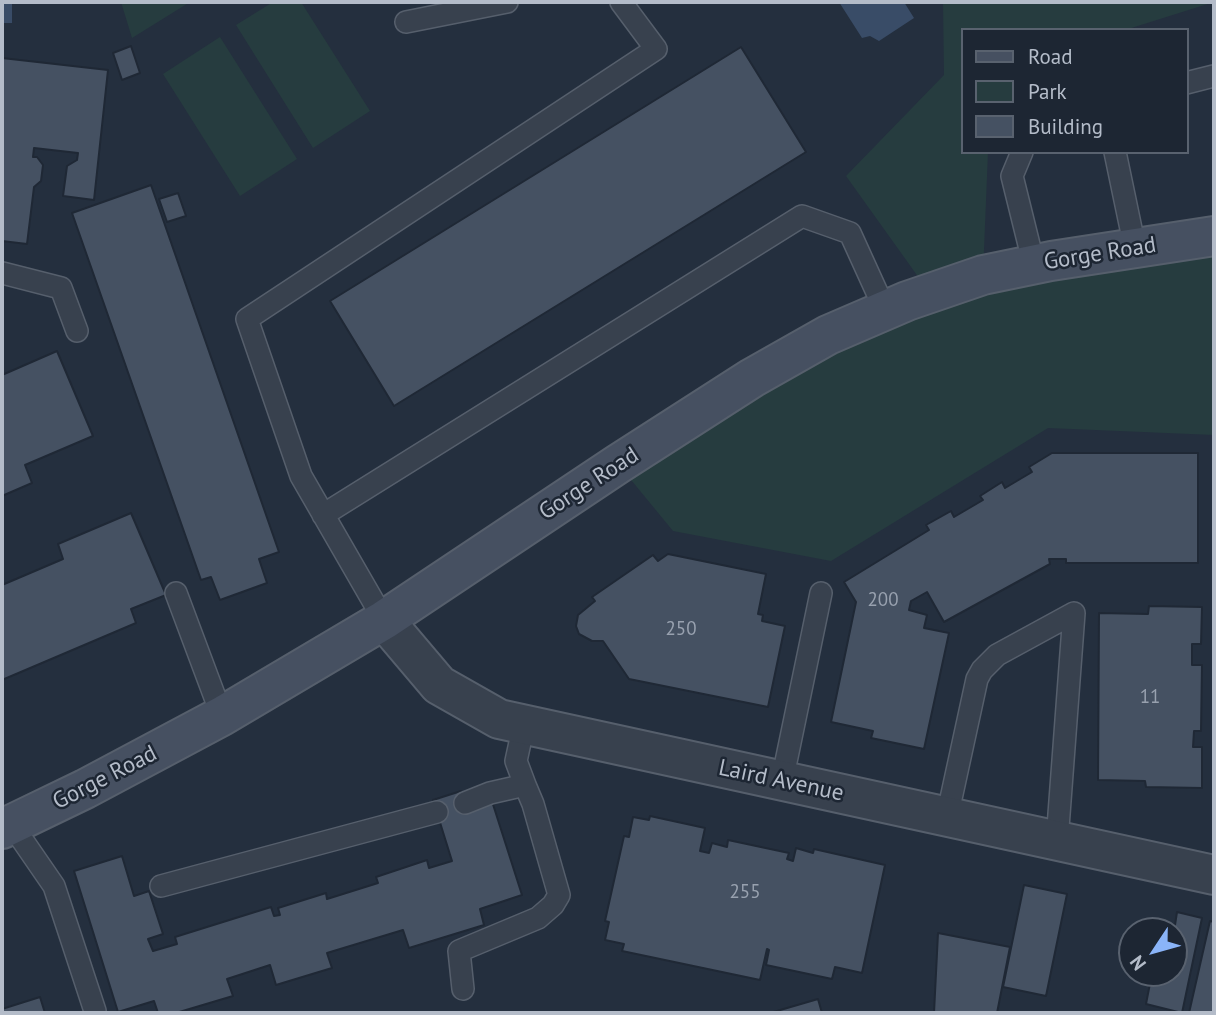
<!DOCTYPE html>
<html>
<head>
<meta charset="utf-8">
<style>
	body { margin:0 }
	#map { position:relative; width:1216px; height:1015px; overflow:hidden; background:#242f3e; font-family:"PT Sans",sans-serif }
	canvas { display:block }
	.frame { position:absolute; inset:0; border:4px solid #b4bcc9; pointer-events:none }
	.legend { position:absolute; left:961px; top:28px; width:228px; height:126px; box-sizing:border-box; background:#1d2633; border:2px solid #59626f; margin:0; padding:9px 12px; list-style:none; font-size:21px; color:#b4bcc9 }
	.legend li { display:flex; align-items:center; gap:14px; height:35px }
	.legend b { width:35px; border:2px solid #59626f }
	.north { position:absolute; left:1118px; top:917px; width:70px; height:70px; box-sizing:border-box; background:#1d2633; border:2px solid #59626f; border-radius:50%; rotate:234deg; font-size:19px; font-weight:700; line-height:28px; text-align:center; color:#b4bcc9 }
	.north::after { content:''; display:block; margin:auto; width:24px; height:32px; background:#8ab4f8; clip-path:polygon(50% 0,100% 100%,50% 72%,0 100%) }
</style>
</head>
<body>
<div id="map">
<canvas width="1216" height="1015"></canvas>
<div class="frame"></div>
<ul class="legend">
<li><b style="height:9px;background:#465061"></b>Road</li>
<li><b style="height:19px;background:#263c3f"></b>Park</li>
<li><b style="height:19px;background:#455162"></b>Building</li>
</ul>
<div class="north">N</div>
</div>
<script>
const g = document.querySelector('canvas').getContext('2d');
g.lineJoin = 'round';
function fillPath(path, color) { g.fillStyle = color; g.fill(path, 'evenodd'); }
const toPath = rows => new Path2D(rows.map(r => 'M' + r).join(''));
function trace(path, color, width, dash) { g.strokeStyle = color; g.lineWidth = width; g.lineCap = dash ? 'butt' : 'round'; g.setLineDash(dash || []); g.stroke(path); }
function write(font, color, halo, rows, align = 'center') {
  g.font = font + ' "PT Sans",sans-serif'; g.lineWidth = 5; g.setLineDash([]); g.textBaseline = 'middle'; g.strokeStyle = halo; g.fillStyle = color; for (const [text, x, y, turn = 0] of rows) {
    g.save(); g.translate(x, y); g.rotate((+turn || 0) * Math.PI / 180); g.textAlign = isNaN(turn) ? turn : align; if (halo) g.strokeText(text, 0, 0); g.fillText(text, 0, 0); g.restore();
  }
}
const green = toPath([
	[121,2,190,2,132,38],
	[273,2,301,2,370,111,313,148,236,25],
	[943,2,1214,2,1125,30,962,30,962,152,988,152,983,274,1214,236,1214,435,1048,428,831,561,673,531,618,464,929,292,846,176,944,75],
	[220,37,297,159,240,196,163,74]
]);
const water = toPath([
	[2,2,12,2,12,23,2,23],
	[839,2,904,2,914,18,879,41,870,36,862,38]
]);
const building = toPath([
	[131,46,140,73,122,80,113,53,131,46],
	[741,47,806,152,394,406,330,301,741,47],
	[2,58,108,70,94,200,63,196,67,166,77,160,78,153,34,148,33,157,37,157,43,165,41,181,34,187,27,244,2,241,2,58],
	[151,185,279,552,259,559,267,583,220,600,211,577,201,580,72,213,151,185],
	[178,193,186,216,167,222,159,199,178,193],
	[57,351,93,436,25,465,32,483,2,496,2,375,57,351],
	[1052,453,1198,453,1198,563,1066,563,1066,559,1049,559,1050,564,944,622,927,592,911,601,909,610,927,615,924,628,949,633,924,749,871,738,873,731,831,722,856,602,844,582,929,530,926,525,951,511,954,517,983,500,980,496,1002,482,1005,488,1032,472,1029,467,1052,453],
	[131,513,166,595,131,609,136,623,2,680,2,585,63,559,58,544,131,513],
	[668,554,766,574,758,614,763,615,762,621,785,626,768,707,629,679,603,641,592,641,579,634,576,626,578,615,595,601,592,597,653,555,658,561,668,554],
	[1149,606,1202,607,1201,644,1192,644,1192,665,1202,665,1201,731,1194,731,1193,747,1202,747,1202,788,1146,787,1145,781,1098,780,1099,613,1148,614,1149,606],
	[461,791,465,803,490,795,522,895,480,909,484,925,409,948,403,930,327,953,332,968,276,985,270,965,227,979,233,996,176,1013,158,1013,154,1001,118,1012,74,871,122,856,134,896,149,891,163,934,148,939,153,951,177,944,175,937,271,907,274,916,280,915,278,908,326,893,327,899,378,883,376,877,427,860,429,868,452,861,433,800,461,791],
	[650,816,705,828,700,851,709,853,712,843,727,847,728,840,789,853,787,859,793,861,796,848,813,853,814,849,885,865,862,973,835,967,832,979,766,965,769,950,767,949,760,980,622,951,624,944,605,940,609,922,605,921,624,836,629,837,633,817,649,820,650,816],
	[1024,885,1067,894,1046,996,1003,987,1024,885],
	[1177,912,1202,918,1182,1013,1146,1004,1152,973,1174,973,1174,931,1162,931,1163,922,1175,925,1177,912],
	[1210,921,1214,922,1214,1013,1189,1013,1210,921],
	[938,933,1010,947,997,1013,934,1013,938,933],
	[40,997,45,1013,2,1013,2,1009,40,997],
	[818,999,822,1013,770,1013,818,999]
]);
const lane = toPath([
	[406,22,507,2],
	[1186,83,1214,76],
	[1022,152,1012,176,1034,265],
	[1115,152,1135,248],
	[2,273,61,288,77,331],
	[323,515,802,216,850,233,885,310],
	[176,593,222,716],
	[384,620,301,476,247,319,656,49,621,2],
	[782,781,821,593],
	[465,803,490,793,525,785,516,761,524,724],
	[947,817,977,679,982,670,997,655,1074,613,1057,841],
	[12,825,54,886,95,1011],
	[161,886,437,812],
	[463,989,459,951,538,918,553,905,559,895,533,804,525,785]
]);
const street = toPath([
	[384,620,439,685,499,719,1214,875]
]);
const secondary = toPath([
	[2,829,85,789,222,716,384,620,618,464,752,378,828,335,907,301,983,275,1051,261,1214,236]
]);
const numberNames = [
	["200",883,601],
	["250",681,630],
	["11",1150,698],
	["255",745,893]
];
const streetNames = [
	["Gorge Road",1100,254,-9],
	["Gorge Road",589,484,-33],
	["Gorge Road",105,778,-27],
	["Laird Avenue",781,781,12]
];
fillPath(green, '#263c3f');
fillPath(water, '#394c67');
fillPath(building, '#455162');
trace(building, '#1f2835', 2);
trace(lane, '#565f6c', 24);
trace(street, '#565f6c', 42);
trace(secondary, '#565f6c', 42);
trace(lane, '#38414e', 21);
trace(street, '#38414e', 38);
trace(secondary, '#465061', 38);
write('19px', '#98a1af', null, numberNames);
write('23px', '#b4bcc9', '#1d2633', streetNames);
</script>
</body>
</html>
